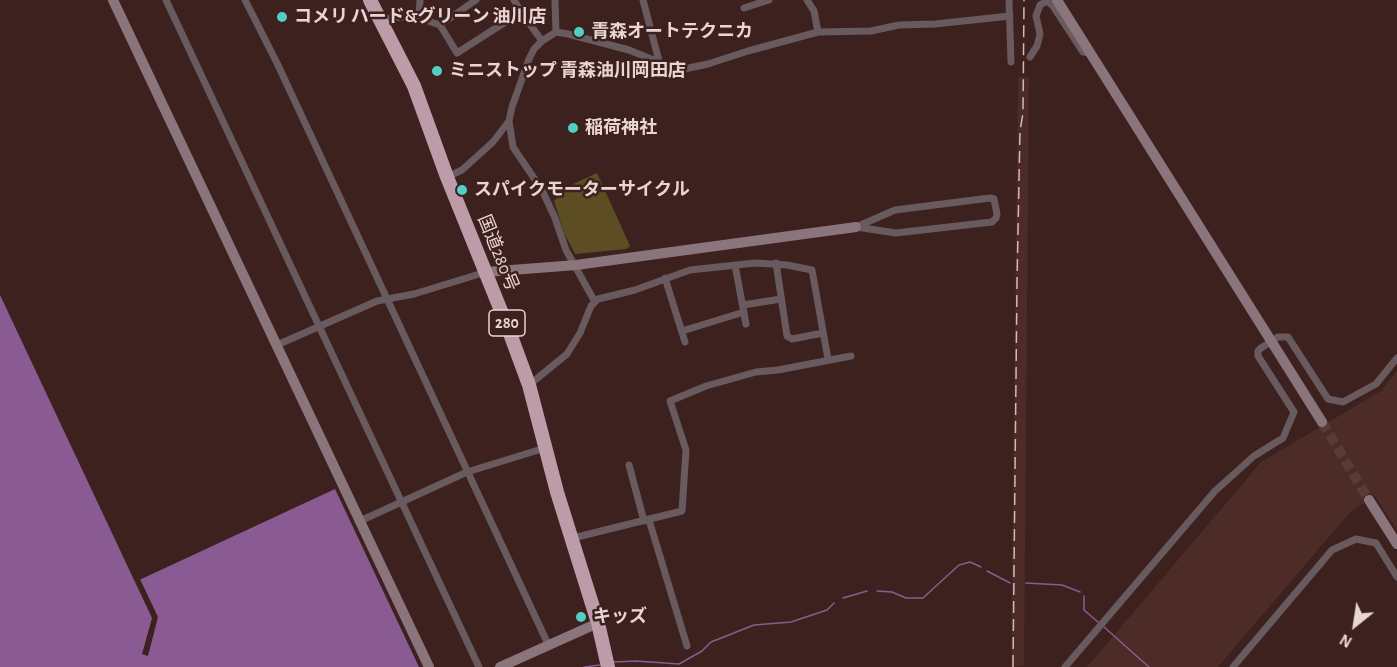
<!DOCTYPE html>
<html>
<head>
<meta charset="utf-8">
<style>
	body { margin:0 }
	#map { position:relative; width:1397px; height:667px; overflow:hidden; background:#3d211e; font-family:"Alegreya Sans",sans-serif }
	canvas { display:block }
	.north { position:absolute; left:1325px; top:595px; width:60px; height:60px; -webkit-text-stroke:4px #3d211e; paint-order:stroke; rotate:210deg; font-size:16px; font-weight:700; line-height:24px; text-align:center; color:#e9d5d3 }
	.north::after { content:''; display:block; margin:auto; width:21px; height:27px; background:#e9d5d3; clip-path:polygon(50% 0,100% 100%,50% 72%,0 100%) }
</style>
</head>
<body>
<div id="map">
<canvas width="1397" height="667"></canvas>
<div class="north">N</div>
</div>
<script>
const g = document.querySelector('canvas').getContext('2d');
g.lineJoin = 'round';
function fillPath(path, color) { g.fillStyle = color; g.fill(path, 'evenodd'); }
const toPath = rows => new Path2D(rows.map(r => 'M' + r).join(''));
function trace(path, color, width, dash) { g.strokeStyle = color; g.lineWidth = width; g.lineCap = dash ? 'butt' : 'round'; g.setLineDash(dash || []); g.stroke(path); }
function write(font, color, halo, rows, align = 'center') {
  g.font = font + ' "Alegreya Sans","Noto Sans JP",sans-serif'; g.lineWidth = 5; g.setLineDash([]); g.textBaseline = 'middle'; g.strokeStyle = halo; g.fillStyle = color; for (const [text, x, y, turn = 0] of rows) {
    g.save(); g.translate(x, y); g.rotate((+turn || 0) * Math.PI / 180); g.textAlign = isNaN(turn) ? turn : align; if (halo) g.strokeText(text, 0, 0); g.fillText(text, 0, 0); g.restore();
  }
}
const built = toPath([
	[1018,77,1029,77,1024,666,1011,667],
	[1397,371,1397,530,1375,496,1351,511,1218,667,1087,667,1261,462,1381,391]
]);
const green = toPath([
	[597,173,630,246,626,249,575,254,564,233,554,201,575,183]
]);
const water = toPath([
	[0,295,135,582,335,489,419,667,0,667]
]);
const pier = toPath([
	[140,579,158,617,148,656,142,654,152,618,135,582]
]);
const stream = toPath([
	[987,571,1010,583],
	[1026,583,1062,585,1080,592],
	[877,591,892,592,906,598,923,598,959,565,970,562,981,567],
	[1084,596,1084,610,1098,622],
	[843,598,867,591],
	[1104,627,1149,667],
	[613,662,636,661,679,664,702,651,711,642,754,625,791,622,827,610,834,603],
	[584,667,600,665]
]);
const secondaryTunnel = toPath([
	[1322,422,1369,500]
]);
const street = toPath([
	[166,0,479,667],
	[245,0,277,63,548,644],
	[514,0,521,12],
	[555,0,556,32],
	[643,0,659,61],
	[807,0,814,11,818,32],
	[1009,0,1011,62],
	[744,8,769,0],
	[419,18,420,0],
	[381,19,402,17,419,18,440,25,457,53,521,12,542,41],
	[440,25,476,0],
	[1030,57,1037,46,1040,34,1036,16,1040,5,1047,1,1053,6,1083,52,1090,53],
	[447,177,462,170,493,142,509,121],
	[990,198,994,199,997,214,996,218,992,222,896,233,856,227,895,210,990,198],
	[776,263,787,336,792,339,823,333],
	[735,265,746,324],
	[665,278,685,342],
	[595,302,566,250,555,218,542,190,513,147,509,121,512,107,529,59,534,49,542,41,556,32,568,34,629,50,676,69,684,69,708,64,748,51,818,32,871,31,899,25,935,24,1010,16],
	[743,305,781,299],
	[682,331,744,312],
	[277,345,377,301,414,294,486,272],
	[529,385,567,354,580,333,591,306,598,299,635,290,690,270,755,263,787,265,812,270,828,359],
	[629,465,644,521],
	[649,520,687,646],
	[360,521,467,472,545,448],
	[573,538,682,511,686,450,670,401,706,386,756,372,778,370,851,356],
	[1065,667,1215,491,1254,456,1283,438,1294,412,1258,356,1258,351,1261,348,1278,337,1288,337,1328,399,1343,402,1376,384,1397,358],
	[1233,667,1332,550,1356,539,1376,543,1397,577]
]);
const secondary = toPath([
	[113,0,429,667],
	[1057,0,1322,422],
	[486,272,576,265,856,227],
	[1369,500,1397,544],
	[500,667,598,623]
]);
const highway = toPath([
	[370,0,414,86,447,177,508,328,529,385,557,492,598,623,608,667]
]);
const rail = toPath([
	[1013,667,1017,282,1020,131,1023,113,1024,0]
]);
const markers = [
	[282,17,6,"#54cdc7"],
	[579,32,6,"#54cdc7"],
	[437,71,6,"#54cdc7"],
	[573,128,6,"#54cdc7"],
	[462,190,6,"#54cdc7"],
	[581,617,6,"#54cdc7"]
];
const shields = [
	[507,323,36]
];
const shieldNames = [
	["280",507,323]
];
const poiNames = [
	["コメリ ハード&グリーン 油川店",294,17],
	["青森オートテクニカ",591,32],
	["ミニストップ 青森油川岡田店",449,71],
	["稲荷神社",585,128],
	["スパイクモーターサイクル",474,190],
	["キッズ",593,617]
];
const streetNames = [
	["国道280号",498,253,68]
];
fillPath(built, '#4d2b27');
fillPath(green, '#5c4e22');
fillPath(water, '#8a5b93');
fillPath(pier, '#3d211e');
trace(stream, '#8a5b93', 1.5);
trace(secondaryTunnel, '#573c39', 10, [10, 5]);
trace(street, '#685a5f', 7);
trace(secondary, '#8b757d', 10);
trace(highway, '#bd9ba8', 14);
trace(rail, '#d0bbb9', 1.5, [12, 6]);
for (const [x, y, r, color] of markers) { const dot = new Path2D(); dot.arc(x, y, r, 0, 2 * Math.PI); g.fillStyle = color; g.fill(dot); trace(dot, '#3d211e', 2); }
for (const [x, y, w] of shields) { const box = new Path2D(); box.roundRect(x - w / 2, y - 13, w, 26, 4.5); g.fillStyle = '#3d211e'; g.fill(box); trace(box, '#e9d5d3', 1.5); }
write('bold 16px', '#e9d5d3', null, shieldNames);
write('bold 18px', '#e9d5d3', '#3d211e', poiNames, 'left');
write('18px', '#e9d5d3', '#3d211e', streetNames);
</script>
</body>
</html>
